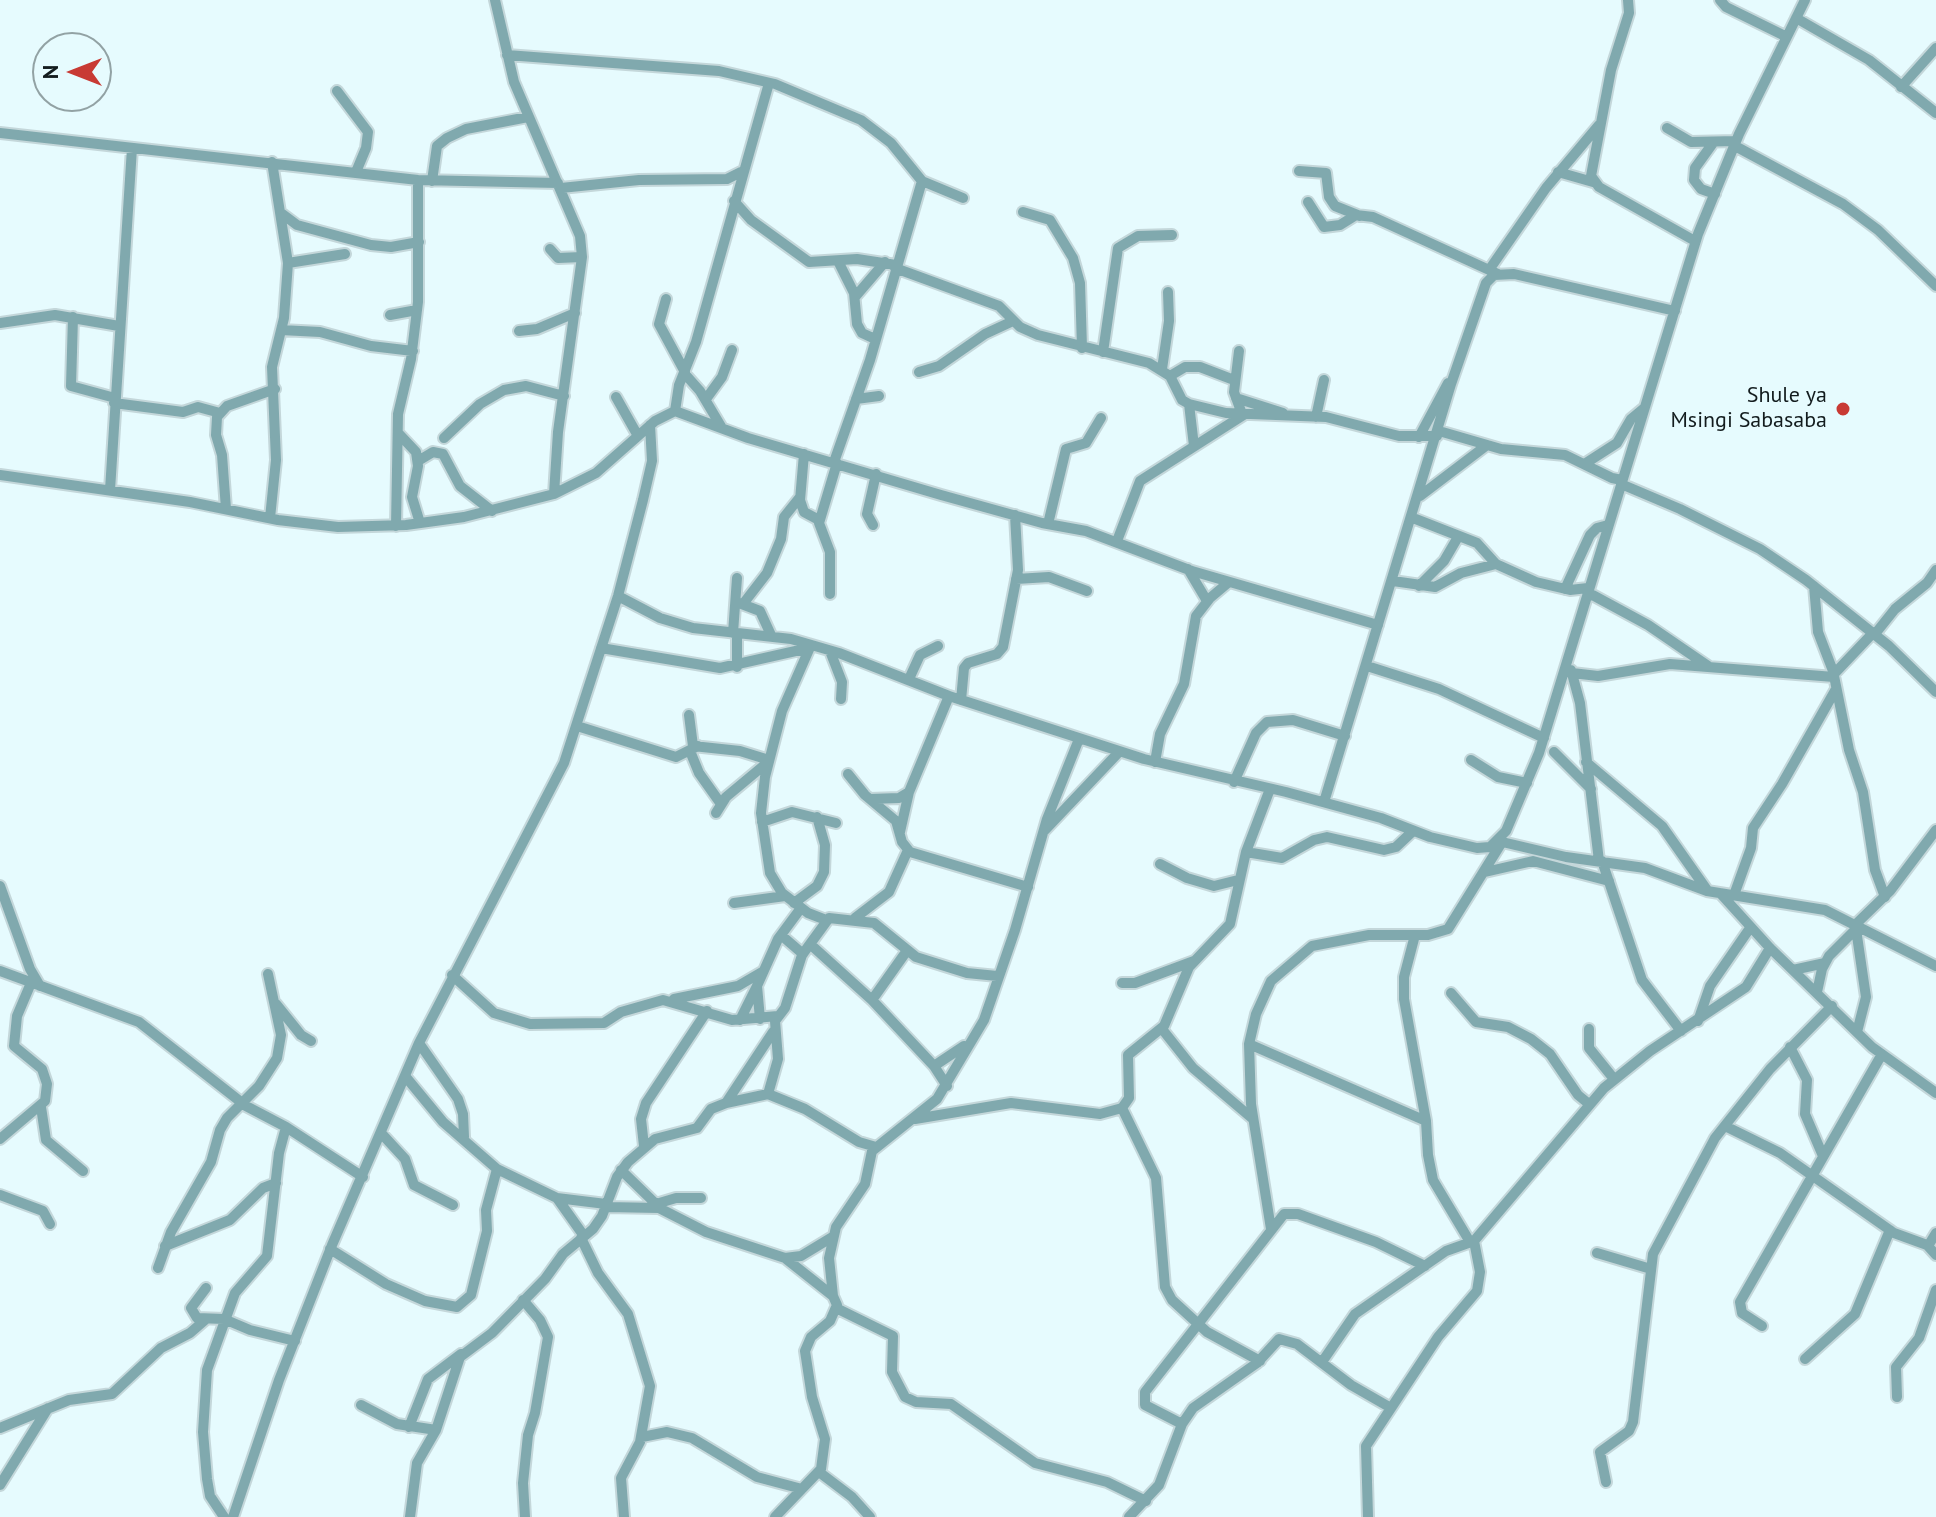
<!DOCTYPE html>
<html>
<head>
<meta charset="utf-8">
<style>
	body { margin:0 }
	#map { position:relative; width:1936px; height:1517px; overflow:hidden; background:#e6fbfe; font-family:"PT Sans",sans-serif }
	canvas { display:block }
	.north { position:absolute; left:32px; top:32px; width:80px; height:80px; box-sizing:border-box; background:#e6fbfe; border:2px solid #92a2a4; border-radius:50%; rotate:270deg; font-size:22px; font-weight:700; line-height:32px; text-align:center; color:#131c1e }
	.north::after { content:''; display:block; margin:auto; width:28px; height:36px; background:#c83a34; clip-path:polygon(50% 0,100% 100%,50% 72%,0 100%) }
</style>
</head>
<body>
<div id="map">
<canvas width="1936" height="1517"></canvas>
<div class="north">N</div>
</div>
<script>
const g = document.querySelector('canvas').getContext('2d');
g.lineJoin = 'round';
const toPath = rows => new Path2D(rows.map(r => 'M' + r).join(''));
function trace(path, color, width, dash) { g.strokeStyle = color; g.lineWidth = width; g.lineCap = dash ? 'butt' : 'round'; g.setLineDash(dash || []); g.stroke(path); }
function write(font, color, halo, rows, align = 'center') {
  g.font = font + ' "PT Sans",sans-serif'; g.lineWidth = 7; g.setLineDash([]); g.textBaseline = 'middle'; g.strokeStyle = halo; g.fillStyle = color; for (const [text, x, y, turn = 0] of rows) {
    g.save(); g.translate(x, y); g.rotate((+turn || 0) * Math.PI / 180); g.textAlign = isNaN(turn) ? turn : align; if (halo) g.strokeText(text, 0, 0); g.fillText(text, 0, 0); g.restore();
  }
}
const minor = toPath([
	[495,0,514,82,580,236,582,257,558,432,554,494],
	[1628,0,1629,13,1611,70,1591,176,1599,187,1695,241],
	[1720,0,1726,7,1785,36],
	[1796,18,1869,60,1936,113],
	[507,55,719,71,775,84,861,120,891,143,922,181,963,198],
	[1901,87,1936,48],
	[337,91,368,132,366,148,356,172],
	[1667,128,1691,142,1736,141],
	[0,133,418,180,558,183],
	[1713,143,1695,168,1694,180,1701,189,1715,194],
	[1735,146,1843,204,1878,230,1936,286],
	[1299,171,1326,173,1329,197,1335,206,1360,216],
	[1558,172,1593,182],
	[432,181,437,146,447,138,466,129,528,117],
	[561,188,639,180,727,179,741,172],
	[734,201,751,220,809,262,857,259,896,265],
	[1308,202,1324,227,1340,225,1356,215,1373,217,1498,274],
	[1023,212,1050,220,1073,258,1080,283,1082,348],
	[281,213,297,225,371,245,391,247,419,242],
	[550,249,558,258,582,257],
	[838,261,854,293,857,324,862,333,875,339],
	[288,263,345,254],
	[895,268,999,306,1020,327,1038,335,1149,363,1170,376,1182,400,1189,404,1226,413,1326,417,1399,436,1437,436],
	[1489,270,1546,188,1599,125],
	[855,297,885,262],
	[666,299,659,324,685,372],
	[390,315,417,310],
	[73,317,71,386,115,398],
	[0,323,55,315,119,326],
	[281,330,320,332,371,346,413,351],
	[519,331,537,329,575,313],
	[1239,351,1234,392,1242,414],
	[1103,352,1118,248,1138,236,1172,235],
	[1162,369,1169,321,1168,292],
	[919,372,939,366,985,334,1013,321],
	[684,373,700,391,722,428],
	[1170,376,1185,367,1200,367,1234,380],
	[616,397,638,436],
	[1236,398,1283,413],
	[706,399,722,377,732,350],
	[856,399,879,396],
	[114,403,183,412,198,407,220,413],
	[1189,404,1194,446],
	[675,411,679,385,696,342,769,83],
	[1316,417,1324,380],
	[1439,431,1501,449,1565,455,1612,478,1622,480],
	[399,434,416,452,418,466,412,497,420,523],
	[1419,437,1448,383],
	[444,438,480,404,504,390,526,386,564,396],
	[804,454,800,500,804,512,819,520],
	[418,461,433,452,443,454,460,486,492,511],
	[834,462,870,360,922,181],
	[1586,463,1617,443,1631,419,1643,409],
	[0,475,190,502,278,520,338,527,406,525,464,517,554,494,596,473,655,421,675,411,748,438,941,495,1042,523,1086,531,1192,571,1378,625],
	[1621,484,1680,509,1760,549,1806,580,1889,646,1936,692],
	[110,490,132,148],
	[1420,496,1487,445],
	[226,509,222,455,216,435,217,417,227,406,275,389],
	[270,518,276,460,272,367,284,318,288,263,272,162],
	[1413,518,1477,543,1496,564,1536,582,1570,590,1588,588],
	[1048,524,1066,449,1086,443,1101,418],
	[873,525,867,514,876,474],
	[396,526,398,414,411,359,418,302,418,180],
	[1117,541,1140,481,1245,414],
	[1188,569,1207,601],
	[1016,579,1049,577,1087,591],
	[1393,581,1435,587,1461,573,1496,564],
	[1419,586,1444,561,1458,537],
	[1814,586,1818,632,1833,671,1849,750,1863,792,1875,870,1885,897],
	[1565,589,1590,535,1597,528,1608,525],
	[1587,592,1648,625,1708,666],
	[830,594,830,552,819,523,837,463],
	[618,596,660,618,693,628,791,639,839,653,949,696,1144,759,1286,792,1381,818,1430,837,1477,848,1490,847,1506,831,1539,753,1698,234,1739,134,1805,0],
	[739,603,760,611,771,635],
	[743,604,767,573,781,539,784,517,800,497],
	[733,633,737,578],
	[737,633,737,667],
	[1875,634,1895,609,1927,583,1936,570],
	[811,645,782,711,765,777,761,813,770,873,782,893,808,913,826,920],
	[601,648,720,668,809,648],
	[830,651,842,682,841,699],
	[1367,666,1439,689,1544,738],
	[1571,670,1580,703,1599,861],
	[1572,673,1598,676,1670,664,1834,677],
	[1833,675,1873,633],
	[909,679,920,655,938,646],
	[961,700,964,668,968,663,997,654,1003,647,1018,570,1015,515],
	[689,715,693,746,740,751,769,760],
	[577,726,676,757,698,746],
	[690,751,699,773,721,804],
	[1554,752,1591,789],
	[1471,760,1498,777,1527,783],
	[1155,762,1160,734,1184,684,1196,616,1210,598,1229,582],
	[1586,762,1662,826,1707,890],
	[848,774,865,795,896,821,902,842,910,852,1028,887],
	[1234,782,1256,733,1267,722,1293,720,1345,736],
	[870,799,899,798,909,792],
	[1324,802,1451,384,1486,283,1494,275,1514,274,1675,311],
	[716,813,726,797,768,762],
	[762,822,792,812,836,823],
	[1045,830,1119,752],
	[900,832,909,792,949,696],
	[1498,841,1566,857,1645,868,1707,891,1825,910,1936,966],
	[1246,852,1282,858,1314,840,1327,837,1384,850,1396,847,1413,831],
	[1602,861,1642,980,1681,1031],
	[1160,864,1187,878,1214,886,1238,880],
	[1485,872,1533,861,1609,881],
	[0,886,30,969,40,986],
	[1720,893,1770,948,1872,1047,1936,1093],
	[1734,895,1751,848,1753,828,1782,784,1836,689],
	[734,903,785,896],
	[794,903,817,886,824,872,825,845,817,817],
	[855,918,889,892,908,850],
	[1856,924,1890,891,1936,830],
	[1856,929,1866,997,1857,1032],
	[781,935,803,954],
	[1415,935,1404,977,1404,999,1426,1121,1428,1155,1433,1180,1470,1242],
	[810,944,872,1000,934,1066,947,1086],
	[1793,970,1825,963],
	[0,971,139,1022,246,1106,286,1127,363,1177],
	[452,975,494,1013,530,1024,604,1023,621,1012,663,1000,732,1020,778,1016],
	[1122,983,1135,983,1194,961],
	[1817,992,1822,969,1829,956,1859,926],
	[1451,993,1476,1022,1508,1027,1531,1039,1550,1054,1578,1095,1589,1104],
	[674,999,738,986,762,972],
	[872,1000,906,952],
	[276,1004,301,1035,311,1041],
	[760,1019,757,986,778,939,801,908],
	[740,1020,757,986],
	[1698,1021,1710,986,1750,928],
	[1162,1029,1193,1068,1253,1119],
	[1589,1029,1589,1048,1614,1079],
	[419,1043,458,1099,463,1114,464,1137],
	[1249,1044,1426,1121],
	[1790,1047,1807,1080,1805,1114,1823,1156],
	[934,1066,964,1046],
	[405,1076,443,1122,497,1169,557,1198,606,1204],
	[768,1094,778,1059,775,1021,785,1008,802,955,829,918,874,923,916,957,967,973,997,976],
	[726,1103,768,1094,805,1109,859,1142,876,1147],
	[41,1107,46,1140,83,1171],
	[1122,1108,1156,1178,1165,1287,1172,1300,1207,1332,1260,1361],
	[915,1119,1011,1103,1100,1114,1122,1108,1129,1098,1128,1055,1164,1026,1189,967,1230,924,1246,852,1270,789],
	[1725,1126,1780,1153,1894,1233,1927,1245,1936,1255],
	[381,1133,405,1159,414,1185,453,1205],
	[0,1139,45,1101,47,1084,42,1069,14,1046,17,1016,31,983],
	[644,1146,641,1119,646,1103,707,1011],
	[621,1170,658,1206],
	[0,1195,43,1211,50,1224],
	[557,1198,584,1236],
	[656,1204,676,1198,701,1198],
	[606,1207,659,1208,706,1232,785,1258,801,1256,834,1236],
	[1271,1229,1251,1104,1249,1044,1256,1014,1271,981,1312,946,1369,935,1428,935,1448,929,1502,842],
	[581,1238,598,1273,628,1314,650,1386,640,1442,621,1478,624,1517],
	[165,1246,230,1220,263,1188,276,1183],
	[1928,1246,1936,1233],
	[330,1249,386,1284,425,1301,457,1307,471,1295,487,1231,486,1210,497,1169],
	[1597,1253,1651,1269],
	[158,1268,171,1232,211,1162,220,1130,227,1118,259,1086,277,1058,281,1035,268,974],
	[206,1288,191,1308,197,1318,224,1319,250,1330,295,1341],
	[833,1296,829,1258,836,1227,865,1184,872,1151,937,1099,984,1020,1015,930,1047,819,1079,739],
	[523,1300,540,1320,548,1337,535,1413,528,1435,523,1483,525,1517],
	[836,1308,893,1336,892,1372,905,1397,916,1402,951,1404,1035,1463,1107,1482,1146,1501],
	[1762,1326,1742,1313,1740,1302,1882,1054],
	[1805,1359,1855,1314,1890,1230],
	[1322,1362,1355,1314,1446,1251,1474,1241],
	[1897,1397,1896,1367,1919,1338,1936,1290],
	[361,1405,397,1424,436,1430],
	[1182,1424,1145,1405,1145,1392,1284,1214,1298,1214,1376,1242,1425,1266],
	[409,1427,428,1379,461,1354],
	[0,1428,69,1400,112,1394,161,1348,190,1333,205,1320],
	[642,1437,667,1432,692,1438,757,1477,802,1489],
	[819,1472,852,1497,870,1517],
	[1606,1482,1600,1452,1629,1431,1633,1422,1653,1254,1715,1138,1770,1069,1832,1006],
	[0,1485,48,1408],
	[224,1517,210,1496,207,1479,203,1432,207,1370,235,1293,267,1256,279,1153,286,1127],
	[233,1517,279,1380,332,1245,419,1043,564,763,618,596,643,500,652,461,650,425],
	[410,1517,417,1463,436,1430,460,1357,492,1333,545,1279,563,1254,593,1229,602,1216,617,1177,628,1162,655,1139,697,1128,711,1109,726,1103,773,1032],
	[775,1517,821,1469,825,1439,812,1397,805,1351,811,1337,830,1321,837,1305,833,1296,785,1258],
	[1129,1517,1159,1485,1182,1424,1193,1408,1257,1363,1279,1339,1297,1344,1351,1385,1391,1408],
	[1368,1517,1366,1446,1438,1337,1477,1291,1480,1272,1474,1241,1604,1088,1650,1051,1746,987,1770,948]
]);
const markers = [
	[1843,409,8,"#c83a34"]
];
const poiNames = [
	["Shule ya",1827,396],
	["Msingi Sabasaba",1827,421]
];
trace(minor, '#c4d7da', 14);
trace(minor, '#80a9ae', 10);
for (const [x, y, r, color] of markers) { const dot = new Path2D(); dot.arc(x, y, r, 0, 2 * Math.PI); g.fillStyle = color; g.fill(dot); trace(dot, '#e6fbfe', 3); }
write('22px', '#131c1e', '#e6fbfe', poiNames, 'right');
</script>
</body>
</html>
